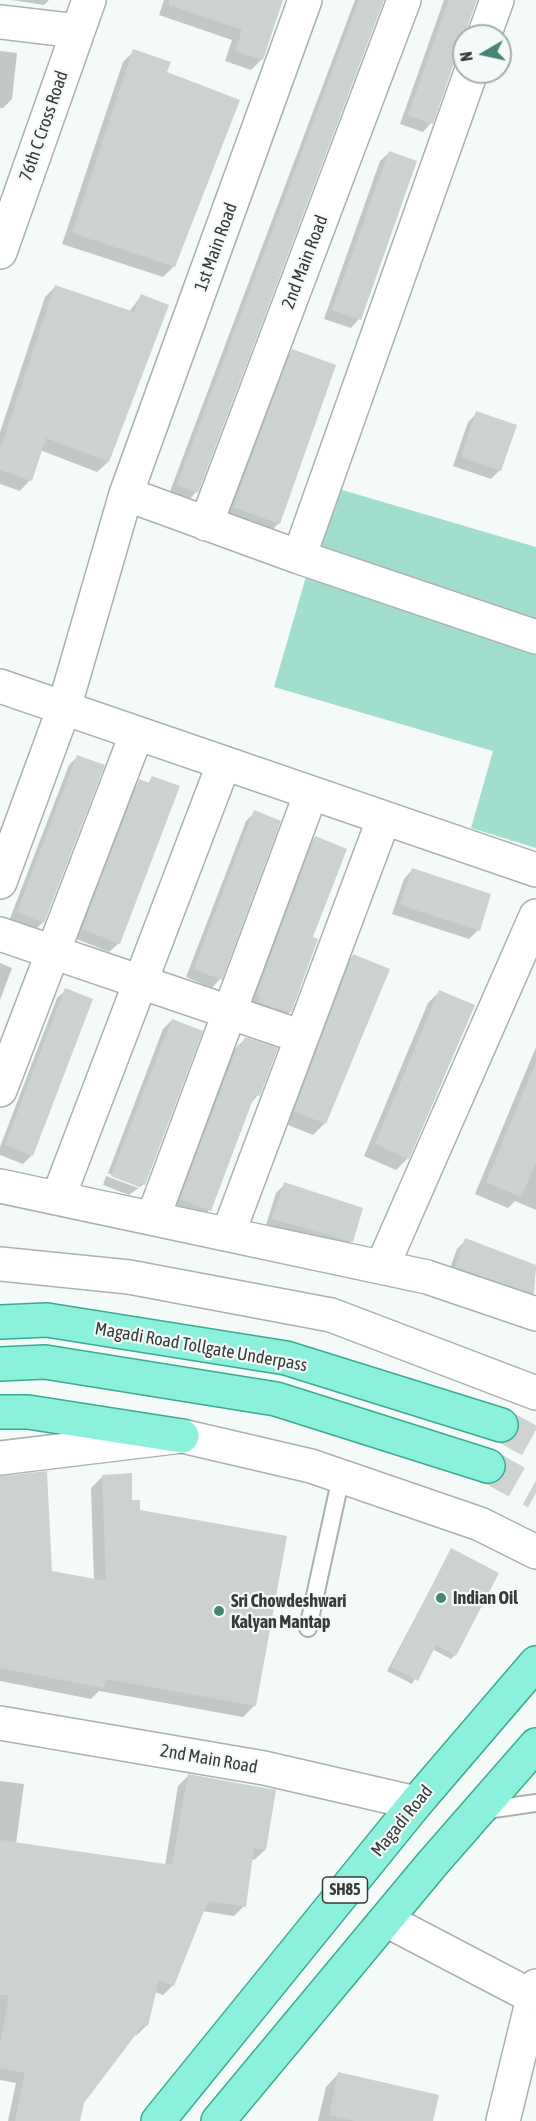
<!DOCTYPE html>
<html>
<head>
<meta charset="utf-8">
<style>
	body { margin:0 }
	#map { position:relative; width:536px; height:2121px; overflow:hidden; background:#f3faf8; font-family:"Asap Condensed",sans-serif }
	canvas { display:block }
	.north { position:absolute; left:452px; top:24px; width:60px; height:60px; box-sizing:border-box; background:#f3faf8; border:2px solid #a8aeac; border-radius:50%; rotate:261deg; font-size:16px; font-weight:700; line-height:24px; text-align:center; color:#383b3a }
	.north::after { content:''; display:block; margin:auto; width:21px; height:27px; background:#448575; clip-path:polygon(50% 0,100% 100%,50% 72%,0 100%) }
</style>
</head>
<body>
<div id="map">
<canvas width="536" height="2121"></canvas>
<div class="north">N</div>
</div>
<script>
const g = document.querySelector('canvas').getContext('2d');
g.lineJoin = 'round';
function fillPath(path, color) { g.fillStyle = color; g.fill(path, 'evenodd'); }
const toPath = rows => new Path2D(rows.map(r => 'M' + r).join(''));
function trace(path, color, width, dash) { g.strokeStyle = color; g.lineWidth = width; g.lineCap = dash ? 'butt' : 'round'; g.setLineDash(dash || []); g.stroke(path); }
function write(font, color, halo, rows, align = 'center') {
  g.font = font + ' "Asap Condensed",sans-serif'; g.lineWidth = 4.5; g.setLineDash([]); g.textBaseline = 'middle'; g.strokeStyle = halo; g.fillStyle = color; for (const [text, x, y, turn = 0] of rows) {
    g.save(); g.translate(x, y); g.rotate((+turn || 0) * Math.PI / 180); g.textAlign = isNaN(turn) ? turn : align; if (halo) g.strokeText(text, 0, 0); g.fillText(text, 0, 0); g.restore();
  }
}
const green = toPath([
	[332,487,536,547,536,848,471,828,493,751,274,687]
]);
const shadow = toPath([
	[11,0,49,0,44,5],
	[164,0,281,0,262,59,251,70,225,61,232,40,159,15],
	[355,0,382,0,196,492,188,501,169,494],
	[444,0,475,0,459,56,452,65,431,123,423,132,400,124],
	[0,51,17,53,12,99,3,108,0,108],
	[134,51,165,73,174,266,163,277,62,244,123,62],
	[389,153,359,319,351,328,324,319,380,161],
	[56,286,129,312,141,296,167,306,108,462,97,472,40,450,30,480,20,491,0,484,0,432,45,297],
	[292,351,279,523,270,532,225,516,284,360],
	[477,413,500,470,491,479,453,466,468,422],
	[78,756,43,922,34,931,9,921,69,765],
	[153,778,178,787,118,944,109,952,74,938,131,790,140,781,147,784],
	[255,812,220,979,212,988,186,977,246,821],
	[315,838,311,938,317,940,289,1013,281,1021,249,1003,306,847],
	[412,870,478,930,469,939,392,914,404,879],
	[353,956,325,1123,313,1135,283,1123,341,968],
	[0,963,12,968,0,1000],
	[66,990,32,1155,23,1164,0,1155,0,1147,57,998],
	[440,991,408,1158,396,1170,364,1156,428,1003],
	[172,1020,144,1184,129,1195,103,1185,106,1176,138,1188,140,1186,108,1173,163,1029],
	[245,1039,258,1095,250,1104,209,1210,201,1219,172,1208,229,1055],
	[536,1047,536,1210,515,1201,508,1208,475,1194],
	[285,1184,351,1241,343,1250,265,1228,276,1193],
	[466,1240,536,1267,533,1293,524,1302,447,1276,457,1249],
	[103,1476,139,1511,255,1705,243,1717,99,1691,91,1699,0,1681,0,1477,51,1572,94,1581,91,1488],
	[451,1550,455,1655,451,1659,432,1649,412,1684,387,1671],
	[188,1776,265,1850,254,1860,251,1859,244,1906,234,1916,202,1911,173,1985,163,1995,155,1992,147,2025,137,2035,134,2034,83,2102,78,2121,8,2121,16,2083,0,2080,0,1781,24,1784,16,1844,165,1866,178,1786],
	[339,2073,432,2121,318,2121,326,2087]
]);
const building = toPath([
	[169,0,283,0,263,60,235,51,242,30,169,5],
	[359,0,384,0,198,493,177,485],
	[449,0,477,0,464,36,460,57,453,66,433,124,408,115],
	[133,49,171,62,167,72,240,100,175,267,72,233],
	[389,151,417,161,361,320,332,310],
	[55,285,134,312,141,294,169,305,109,462,46,438,32,481,0,470,0,451],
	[292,349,336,365,280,524,233,507],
	[476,411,517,425,501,471,461,457],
	[77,755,105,765,44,923,17,912],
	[152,776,180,786,120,944,82,929,139,779,149,783],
	[254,810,281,821,222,980,194,969],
	[315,836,347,849,313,937,318,939,291,1013,258,1002,260,996,257,993],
	[412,868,491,894,480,931,400,905],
	[353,954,390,969,326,1124,294,1111],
	[65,988,93,999,33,1156,5,1145],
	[439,990,475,1005,409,1159,375,1144],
	[172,1019,203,1031,145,1185,141,1183,139,1187,111,1176],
	[245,1037,278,1048,260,1096,255,1094,211,1211,180,1199,238,1044,241,1046],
	[536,1062,536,1162,521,1197,486,1182],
	[284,1182,363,1208,353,1242,272,1219],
	[465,1238,536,1265,534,1294,455,1267],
	[47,1471,52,1571,106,1581,102,1475,132,1473,132,1500,140,1500,140,1510,287,1536,256,1706,106,1679,104,1688,0,1668,0,1476],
	[451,1548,499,1573,456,1656,436,1645,418,1681,391,1667],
	[188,1774,276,1790,266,1850,254,1848,246,1907,208,1901,174,1986,159,1980,148,2026,143,2025,84,2103,80,2121,15,2121,25,2073,0,2068,0,2044,9,1995,0,1995,0,1840,172,1865],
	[338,2072,439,2095,433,2121,355,2121,329,2115]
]);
const primaryTunnel = toPath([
	[501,1425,536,1444],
	[488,1466,536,1493]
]);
const service = toPath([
	[308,1628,341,1477],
	[480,1811,536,1803]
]);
const minor = toPath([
	[0,22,77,31],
	[484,36,497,0],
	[0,252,89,0],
	[126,494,299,557,536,637],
	[206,524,404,0],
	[299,557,471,72],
	[0,686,536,870],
	[0,882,64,708,126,494,305,0],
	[0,934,302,1037],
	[0,1090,137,733],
	[0,1186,427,1277,536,1314],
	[58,1198,224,763],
	[153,1218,311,793],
	[228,1234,384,818],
	[382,1267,536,916],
	[0,1723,264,1768,416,1803],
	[386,1920,533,1997],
	[503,2121,536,1986]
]);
const tertiary = toPath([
	[0,1264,129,1277,331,1315,536,1393],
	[0,1458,182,1436,311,1466,480,1524,536,1552]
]);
const primary = toPath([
	[0,1322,47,1320,286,1358,501,1425],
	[0,1364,45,1362,276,1399,488,1466],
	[0,1412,28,1412,182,1436],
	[158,2121,416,1803,536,1663],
	[218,2121,432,1864,536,1745]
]);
const markers = [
	[441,1598,6,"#448575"],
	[219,1611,6,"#448575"]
];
const shields = [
	[345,1890,45]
];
const shieldNames = [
	["SH85",345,1890]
];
const streetNames = [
	["76th C Cross Road",44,126,-71],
	["1st Main Road",216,247,-70],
	["2nd Main Road",305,262,-69],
	["Magadi Road Tollgate Underpass",201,1347,10],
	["2nd Main Road",209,1759,10],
	["Magadi Road",402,1821,-51]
];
const poiNames = [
	["Indian Oil",453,1598],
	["Sri Chowdeshwari",231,1601],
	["Kalyan Mantap",231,1622]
];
fillPath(green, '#a1decd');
fillPath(shadow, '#0003');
fillPath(building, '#cbd2d0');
trace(primaryTunnel, '#ced4d2', 33, [33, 16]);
trace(service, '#abb1af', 20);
trace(minor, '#abb1af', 36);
trace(tertiary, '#abb1af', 36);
trace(primary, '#3cab94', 36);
trace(service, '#fff', 16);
trace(minor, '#fff', 33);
trace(tertiary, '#fff', 33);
trace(primary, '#8bf1dc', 33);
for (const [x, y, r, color] of markers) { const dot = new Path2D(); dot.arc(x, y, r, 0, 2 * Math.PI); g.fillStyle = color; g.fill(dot); trace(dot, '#f3faf8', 2); }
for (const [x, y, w] of shields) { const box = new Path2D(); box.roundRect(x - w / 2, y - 13, w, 26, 4.5); g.fillStyle = '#f3faf8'; g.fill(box); trace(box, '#383b3a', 1.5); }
write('bold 16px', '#383b3a', null, shieldNames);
write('18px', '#383b3a', '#f3faf8', streetNames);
write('bold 18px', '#383b3a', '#f3faf8', poiNames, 'left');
</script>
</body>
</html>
